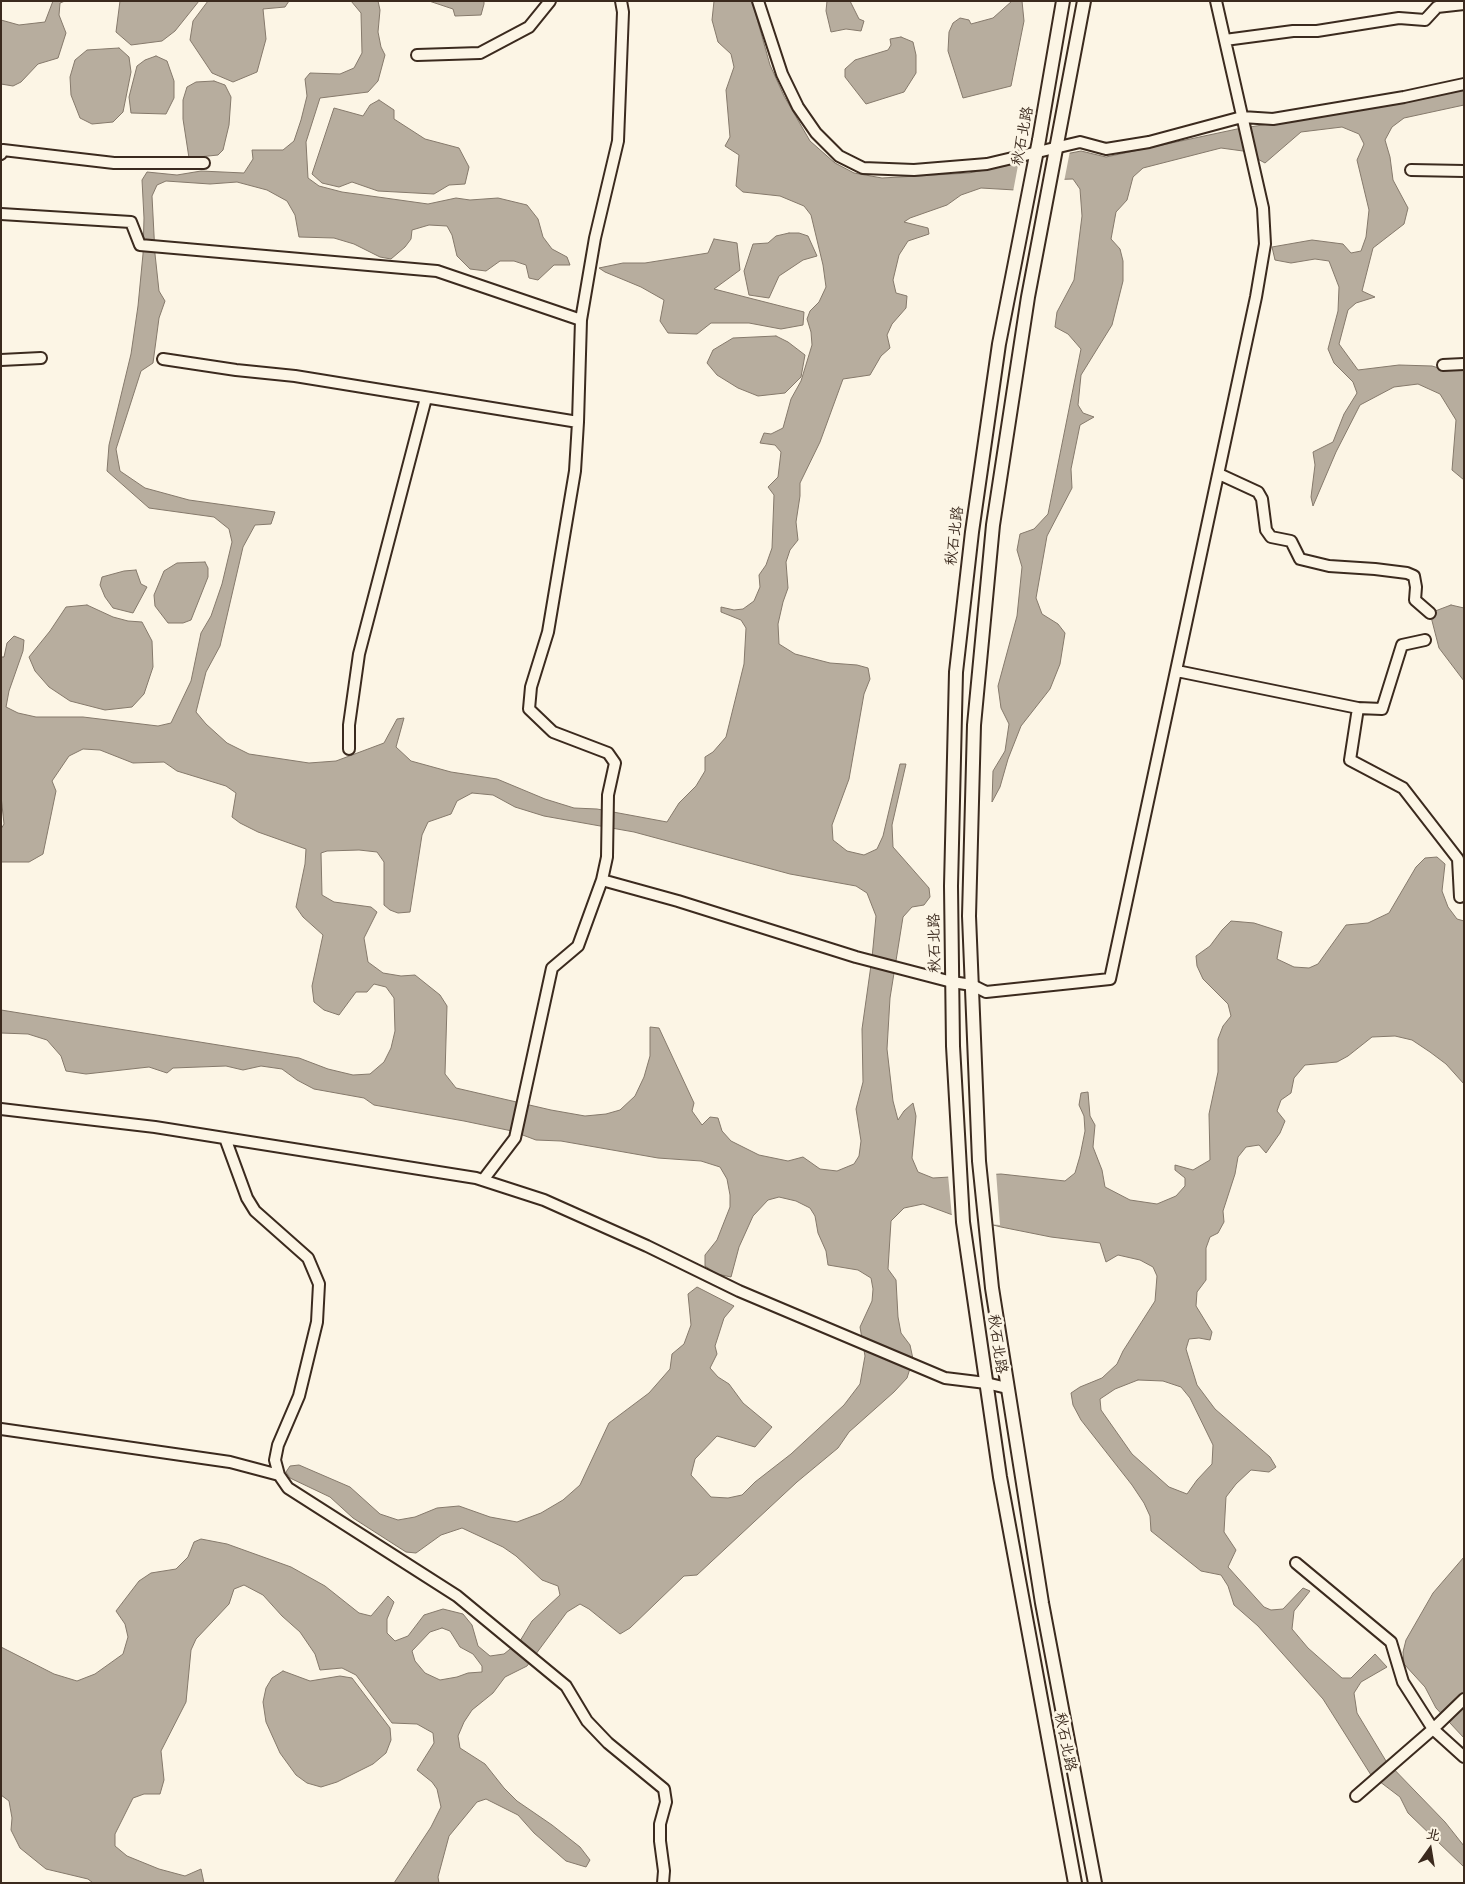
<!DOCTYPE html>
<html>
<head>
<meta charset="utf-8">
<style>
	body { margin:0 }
	#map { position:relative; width:1465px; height:1884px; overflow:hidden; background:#fcf5e5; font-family:"Patrick Hand","LXGW WenKai TC",sans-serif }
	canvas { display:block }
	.frame { position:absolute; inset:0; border:2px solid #3b2a1e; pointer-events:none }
	.north { position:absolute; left:1405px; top:1824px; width:50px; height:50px; -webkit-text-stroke:4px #fcf5e5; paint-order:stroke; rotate:13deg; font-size:14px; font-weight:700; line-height:20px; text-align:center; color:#3b2a1e }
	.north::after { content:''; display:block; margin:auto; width:18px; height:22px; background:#3b2a1e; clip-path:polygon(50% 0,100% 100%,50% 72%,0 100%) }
</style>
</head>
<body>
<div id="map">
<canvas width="1465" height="1884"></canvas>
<div class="frame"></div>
<div class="north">北</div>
</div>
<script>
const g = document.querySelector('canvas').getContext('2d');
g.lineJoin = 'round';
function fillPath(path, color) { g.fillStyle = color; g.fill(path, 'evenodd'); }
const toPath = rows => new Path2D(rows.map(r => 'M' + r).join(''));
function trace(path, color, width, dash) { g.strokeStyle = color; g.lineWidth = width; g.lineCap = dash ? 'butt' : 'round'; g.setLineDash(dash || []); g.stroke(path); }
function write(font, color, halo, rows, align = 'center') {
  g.font = font + ' "Patrick Hand","LXGW WenKai TC",sans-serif'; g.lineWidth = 5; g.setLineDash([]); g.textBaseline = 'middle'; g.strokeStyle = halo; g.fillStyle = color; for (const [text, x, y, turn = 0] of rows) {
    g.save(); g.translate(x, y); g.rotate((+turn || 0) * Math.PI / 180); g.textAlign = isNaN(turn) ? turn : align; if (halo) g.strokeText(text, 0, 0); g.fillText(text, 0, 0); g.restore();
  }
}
const water = toPath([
	[53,1,65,1,60,3,59,15,66,33,58,58,38,64,21,82,13,86,1,84,1,20,19,25,45,22,53,1],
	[120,1,199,1,175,31,162,41,131,45,116,32,120,1],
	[208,1,289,1,285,7,263,9,266,39,257,72,233,82,212,73,190,40,193,21,208,1],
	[351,1,378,1,380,10,378,32,381,47,385,55,378,81,368,92,320,98,306,142,308,178,319,186,342,192,428,204,456,198,470,200,498,198,527,205,538,219,543,237,552,249,567,257,570,265,554,265,538,280,529,278,526,265,514,261,500,261,486,271,470,269,457,256,452,235,447,226,429,225,412,230,411,239,405,247,391,259,380,257,354,244,334,238,299,237,295,215,287,201,267,190,237,182,210,184,166,181,157,185,152,196,155,254,159,291,165,301,159,318,153,363,141,371,116,449,120,471,145,488,189,500,275,512,271,524,255,525,243,547,220,646,206,672,196,712,206,724,227,743,249,754,309,763,336,761,384,743,397,719,404,718,396,747,411,761,451,772,497,779,545,799,574,808,597,809,667,822,679,803,696,786,705,771,705,757,713,752,726,737,744,664,746,628,741,620,721,612,721,607,734,610,743,609,754,601,760,587,759,575,766,565,772,548,774,495,768,487,778,477,781,452,775,445,760,443,764,433,771,434,783,428,791,399,801,381,812,345,811,332,807,319,810,311,819,302,826,287,823,265,811,215,804,206,780,196,743,192,736,186,739,155,725,146,730,137,726,90,734,67,731,54,718,42,712,20,714,1,752,1,770,65,784,96,810,141,835,163,854,173,882,178,969,173,1081,151,1106,157,1237,129,1294,120,1346,103,1396,104,1434,92,1464,87,1464,105,1404,118,1392,127,1385,140,1390,157,1393,180,1408,208,1404,224,1373,248,1362,291,1375,297,1356,303,1348,310,1339,344,1358,370,1399,365,1432,366,1442,369,1464,367,1464,480,1452,470,1456,420,1440,394,1418,384,1394,387,1360,405,1336,452,1313,506,1311,497,1315,465,1313,452,1333,442,1344,414,1357,393,1353,382,1334,363,1328,349,1338,311,1339,287,1329,261,1315,259,1291,263,1275,260,1272,247,1312,240,1343,244,1351,253,1361,251,1366,237,1369,210,1357,160,1364,144,1359,134,1342,127,1301,132,1265,163,1243,151,1221,148,1143,168,1133,177,1127,200,1116,212,1111,239,1120,249,1123,261,1123,281,1112,325,1081,375,1078,405,1083,413,1094,417,1080,425,1071,469,1072,488,1047,536,1036,598,1042,614,1058,624,1065,633,1060,664,1050,689,1021,726,1008,759,1000,787,992,802,993,771,1005,751,1009,724,1001,708,998,686,1017,616,1022,567,1017,550,1020,534,1034,529,1048,514,1081,349,1068,334,1055,327,1057,312,1074,280,1082,216,1080,189,1073,179,1040,180,1015,190,981,188,961,195,947,205,910,218,904,222,928,228,929,234,908,241,899,255,893,280,896,293,907,296,906,308,892,324,887,335,890,348,881,356,870,375,843,379,820,442,800,483,800,496,796,522,798,540,790,550,786,562,788,588,783,602,778,624,779,644,795,654,830,663,857,665,868,668,870,679,864,694,849,779,832,825,833,840,847,851,864,855,877,849,883,836,900,764,906,764,892,825,893,847,929,888,930,897,924,905,912,907,903,917,890,998,887,1049,893,1101,898,1120,904,1111,913,1103,916,1116,912,1158,918,1172,933,1178,1001,1174,1065,1181,1075,1173,1080,1156,1085,1131,1084,1116,1079,1105,1081,1093,1088,1092,1090,1116,1095,1125,1093,1147,1102,1170,1105,1187,1130,1200,1157,1204,1176,1196,1185,1186,1185,1178,1175,1170,1175,1165,1193,1170,1210,1160,1209,1114,1218,1072,1218,1039,1223,1026,1231,1016,1228,1004,1203,979,1197,966,1196,956,1210,946,1222,930,1231,921,1254,923,1282,932,1277,959,1294,967,1309,968,1318,964,1346,925,1368,923,1389,913,1416,867,1425,858,1437,857,1445,864,1442,891,1448,907,1457,919,1464,921,1464,1084,1446,1064,1430,1052,1412,1040,1395,1036,1372,1037,1348,1056,1337,1062,1305,1065,1294,1078,1291,1093,1281,1100,1277,1111,1285,1121,1280,1133,1266,1153,1259,1145,1246,1147,1238,1157,1235,1174,1223,1211,1224,1222,1218,1233,1210,1237,1206,1248,1206,1280,1197,1292,1196,1306,1212,1332,1210,1340,1199,1338,1189,1339,1186,1349,1197,1385,1215,1409,1270,1457,1276,1467,1269,1472,1251,1470,1236,1484,1226,1497,1224,1532,1236,1550,1228,1567,1264,1607,1271,1610,1283,1609,1303,1588,1310,1591,1294,1611,1292,1629,1308,1648,1342,1678,1351,1678,1375,1654,1387,1667,1361,1682,1354,1693,1357,1713,1386,1761,1445,1822,1464,1846,1464,1867,1408,1813,1400,1797,1371,1775,1323,1699,1258,1626,1234,1605,1228,1586,1221,1575,1201,1571,1151,1531,1150,1516,1144,1503,1132,1485,1081,1420,1073,1405,1071,1393,1080,1387,1102,1378,1117,1364,1123,1351,1155,1301,1157,1276,1153,1267,1140,1260,1118,1255,1106,1262,1100,1243,1051,1237,1001,1227,950,1214,923,1204,904,1208,891,1221,888,1269,896,1280,898,1317,901,1333,910,1345,913,1359,907,1378,894,1392,849,1432,838,1448,797,1482,697,1575,684,1576,630,1628,620,1634,589,1609,580,1604,567,1612,527,1666,505,1677,493,1693,472,1710,464,1722,458,1736,460,1748,485,1764,504,1788,517,1801,552,1825,580,1847,590,1860,586,1867,566,1861,534,1833,518,1815,486,1799,477,1802,449,1836,438,1877,439,1883,394,1883,431,1827,441,1807,437,1789,432,1782,417,1770,434,1743,433,1733,417,1724,392,1723,356,1675,342,1668,320,1670,315,1654,300,1632,282,1616,263,1595,244,1585,234,1589,229,1604,196,1639,191,1650,186,1702,161,1751,164,1780,160,1794,144,1794,133,1798,115,1834,115,1846,127,1856,159,1869,185,1876,201,1869,204,1883,93,1883,88,1879,46,1869,20,1848,11,1830,12,1818,9,1801,1,1795,1,1647,54,1674,77,1681,95,1674,123,1654,128,1637,125,1624,116,1611,139,1581,151,1573,176,1569,188,1557,194,1542,201,1539,227,1544,291,1567,325,1586,359,1613,371,1616,388,1596,394,1602,387,1619,387,1633,395,1641,408,1636,424,1615,443,1609,463,1614,472,1625,478,1646,490,1656,504,1654,520,1641,532,1621,560,1595,558,1586,542,1580,516,1556,503,1547,462,1528,441,1535,416,1553,406,1552,353,1518,330,1497,290,1478,286,1472,290,1466,299,1465,350,1487,380,1514,398,1520,415,1517,437,1508,459,1506,490,1517,517,1522,541,1513,563,1500,580,1485,609,1423,649,1393,670,1369,672,1354,684,1344,691,1325,688,1294,697,1287,734,1306,724,1318,715,1346,717,1354,710,1368,718,1377,729,1384,743,1403,772,1427,755,1447,717,1436,695,1459,691,1475,711,1497,728,1498,742,1495,755,1482,791,1454,844,1405,860,1384,865,1356,860,1327,872,1301,873,1289,871,1278,858,1270,828,1265,826,1251,818,1233,815,1216,810,1208,796,1201,779,1197,768,1200,753,1216,739,1247,731,1277,717,1274,705,1266,705,1255,717,1240,730,1207,730,1195,727,1179,720,1167,701,1161,658,1158,561,1141,536,1140,512,1131,464,1121,374,1105,364,1098,314,1089,297,1080,282,1069,261,1066,243,1070,226,1066,173,1068,167,1073,149,1067,86,1074,66,1071,61,1056,47,1040,28,1034,1,1033,1,1010,299,1058,328,1069,353,1075,370,1074,384,1062,391,1048,395,1031,394,998,386,987,374,984,367,992,356,992,339,1015,324,1010,314,1002,312,986,323,935,303,917,296,907,305,864,306,849,258,832,240,823,232,817,236,793,226,786,177,771,164,762,133,763,100,750,83,749,69,756,52,781,56,791,43,854,29,862,1,862,1,829,4,824,1,796,1,657,4,657,7,643,14,636,24,640,23,651,9,691,6,707,18,713,36,717,83,717,158,726,171,723,191,681,201,633,211,616,222,584,232,542,229,529,214,517,149,508,107,471,109,445,131,354,138,306,143,254,144,218,142,180,147,172,177,175,201,171,244,173,253,159,252,150,283,150,294,141,301,120,307,96,305,79,310,73,340,74,354,68,362,53,361,13,351,1],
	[472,793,493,795,515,807,544,816,634,832,790,874,856,886,867,893,876,916,872,958,862,1029,863,1082,856,1109,861,1141,859,1156,854,1164,837,1171,820,1169,803,1157,788,1161,759,1155,731,1141,722,1131,718,1118,710,1117,702,1125,692,1111,694,1103,659,1028,650,1027,650,1056,644,1077,635,1096,620,1110,606,1114,585,1116,551,1110,456,1088,445,1074,447,1006,440,995,415,975,401,976,383,973,368,962,364,938,377,912,371,907,334,902,322,895,321,853,327,851,359,850,377,852,384,862,384,905,390,910,398,913,410,912,422,835,428,822,451,814,457,801,472,793],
	[1138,1380,1163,1381,1181,1387,1190,1398,1213,1445,1212,1464,1197,1480,1187,1494,1169,1487,1132,1454,1101,1410,1100,1399,1115,1389,1138,1380],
	[442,1628,450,1631,460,1647,473,1654,482,1666,482,1672,468,1673,457,1677,440,1680,425,1673,415,1661,412,1651,430,1632,442,1628],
	[429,1,484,1,484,4,481,15,455,16,453,9,429,1],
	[827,1,850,1,859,19,864,21,861,31,846,29,831,32,826,11,827,1],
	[1012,1,1022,1,1024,21,1011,86,963,98,948,51,949,32,953,23,960,18,969,20,971,24,993,18,1012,1],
	[901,37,913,42,916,55,916,73,904,92,866,104,845,77,845,69,855,60,888,50,891,45,890,39,901,37],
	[119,48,129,57,131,72,123,112,113,122,92,124,80,118,71,95,70,77,75,60,87,50,119,48],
	[156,56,167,61,174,81,174,98,166,114,131,113,129,97,137,66,145,60,156,56],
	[214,81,225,85,231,97,229,125,223,150,218,155,189,158,183,119,183,100,187,87,196,82,214,81],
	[379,100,394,110,394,119,425,139,459,148,469,167,465,184,449,185,434,194,378,191,352,182,339,187,322,183,312,174,334,108,363,116,370,105,379,100],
	[789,233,799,233,808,236,817,256,803,260,779,276,769,298,749,295,744,271,753,244,768,243,776,236,789,233],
	[714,239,737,243,740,270,714,289,804,312,803,325,781,329,749,323,711,323,697,334,668,333,660,321,664,300,641,287,605,272,599,268,623,263,645,263,708,253,714,239],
	[776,336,788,342,805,355,801,377,785,393,758,396,738,388,717,375,707,363,713,350,733,338,776,336],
	[205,562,208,568,208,577,191,620,183,623,168,623,155,606,154,595,164,571,177,563,205,562],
	[136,570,141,584,147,587,133,613,113,608,105,597,100,585,102,577,124,571,136,570],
	[87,605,113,617,128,621,142,622,152,641,153,667,144,694,132,707,105,710,70,701,49,687,35,671,29,657,50,631,66,607,87,605],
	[1451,605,1464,608,1464,681,1439,648,1430,613,1451,605],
	[1464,1557,1464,1738,1436,1708,1425,1687,1404,1664,1403,1652,1406,1640,1433,1593,1464,1557],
	[283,1671,310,1681,340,1676,352,1678,390,1728,391,1740,386,1753,373,1764,337,1782,321,1787,307,1783,296,1775,280,1753,266,1722,263,1702,266,1688,272,1678,283,1671]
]);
const pier = toPath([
	[1070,151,1064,182,1041,182,1013,192,1019,160],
	[996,1171,1000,1225,976,1223,952,1217,948,1175]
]);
const minor = toPath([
	[758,1,782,74,798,107,816,133,839,156,863,168,914,170,987,164,1080,142,1106,149,1149,142,1242,117,1273,119,1404,97,1464,84],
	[1225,40,1293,31,1317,31,1399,18,1425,20,1437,7,1464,4],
	[417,55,480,53,529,27,550,1],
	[1,154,3,150,114,163,204,163],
	[1411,170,1464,171],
	[1,214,131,222,140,245,437,271,581,320],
	[163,359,236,370,295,376,578,422],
	[1,360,41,358],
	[1443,365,1464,364],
	[1219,474,1258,492,1262,499,1266,530,1271,537,1291,541,1300,559,1329,566,1375,569,1407,573,1414,576,1416,587,1415,600,1430,613],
	[1177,671,1358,708,1350,760,1403,788,1458,859,1460,897],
	[1358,708,1382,709,1402,645,1425,640],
	[349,749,349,725,359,654,426,398],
	[602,880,678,901,856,957,952,982,972,985,986,992,1110,979,1256,297,1265,244,1263,208,1216,1],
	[1,1109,155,1127,476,1178,544,1200,647,1246,739,1291,945,1378,986,1383,1007,1388],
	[225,1138,247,1198,255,1211,308,1258,319,1284,317,1322,299,1396,278,1445,275,1460,279,1475,288,1488,457,1596,566,1686,587,1721,608,1743,664,1789,666,1802,660,1824,660,1841,664,1871,663,1883],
	[483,1180,515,1138,552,968,578,946,602,880,607,857,608,795,615,763,608,753,553,732,529,709,531,687,548,632,575,471,578,422,581,320,595,238,618,141,623,12,621,1],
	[1,1429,230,1462,279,1475],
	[1296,1563,1391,1642,1403,1682,1433,1729,1464,1757],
	[1356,1796,1433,1729,1464,1699]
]);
const major = toPath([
	[1063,1,1039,140,999,344,972,532,956,672,951,886,953,1046,963,1222,1000,1477,1075,1883],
	[1084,1,1028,297,993,525,974,725,969,916,979,1161,992,1288,1042,1603,1095,1883]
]);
const streetNames = [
	["秋石北路",1023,136,-79],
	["秋石北路",955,536,-83],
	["秋石北路",935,943,-91],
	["秋石北路",997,1344,82],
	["秋石北路",1065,1742,79]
];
fillPath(water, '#b7ad9e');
trace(water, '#85796b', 1);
fillPath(pier, '#fcf5e5');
trace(minor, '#3b2a1e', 14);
trace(major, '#3b2a1e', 16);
trace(minor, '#fcf5e5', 10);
trace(major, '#fcf5e5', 12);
write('15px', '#3b2a1e', '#fcf5e5', streetNames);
</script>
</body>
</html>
